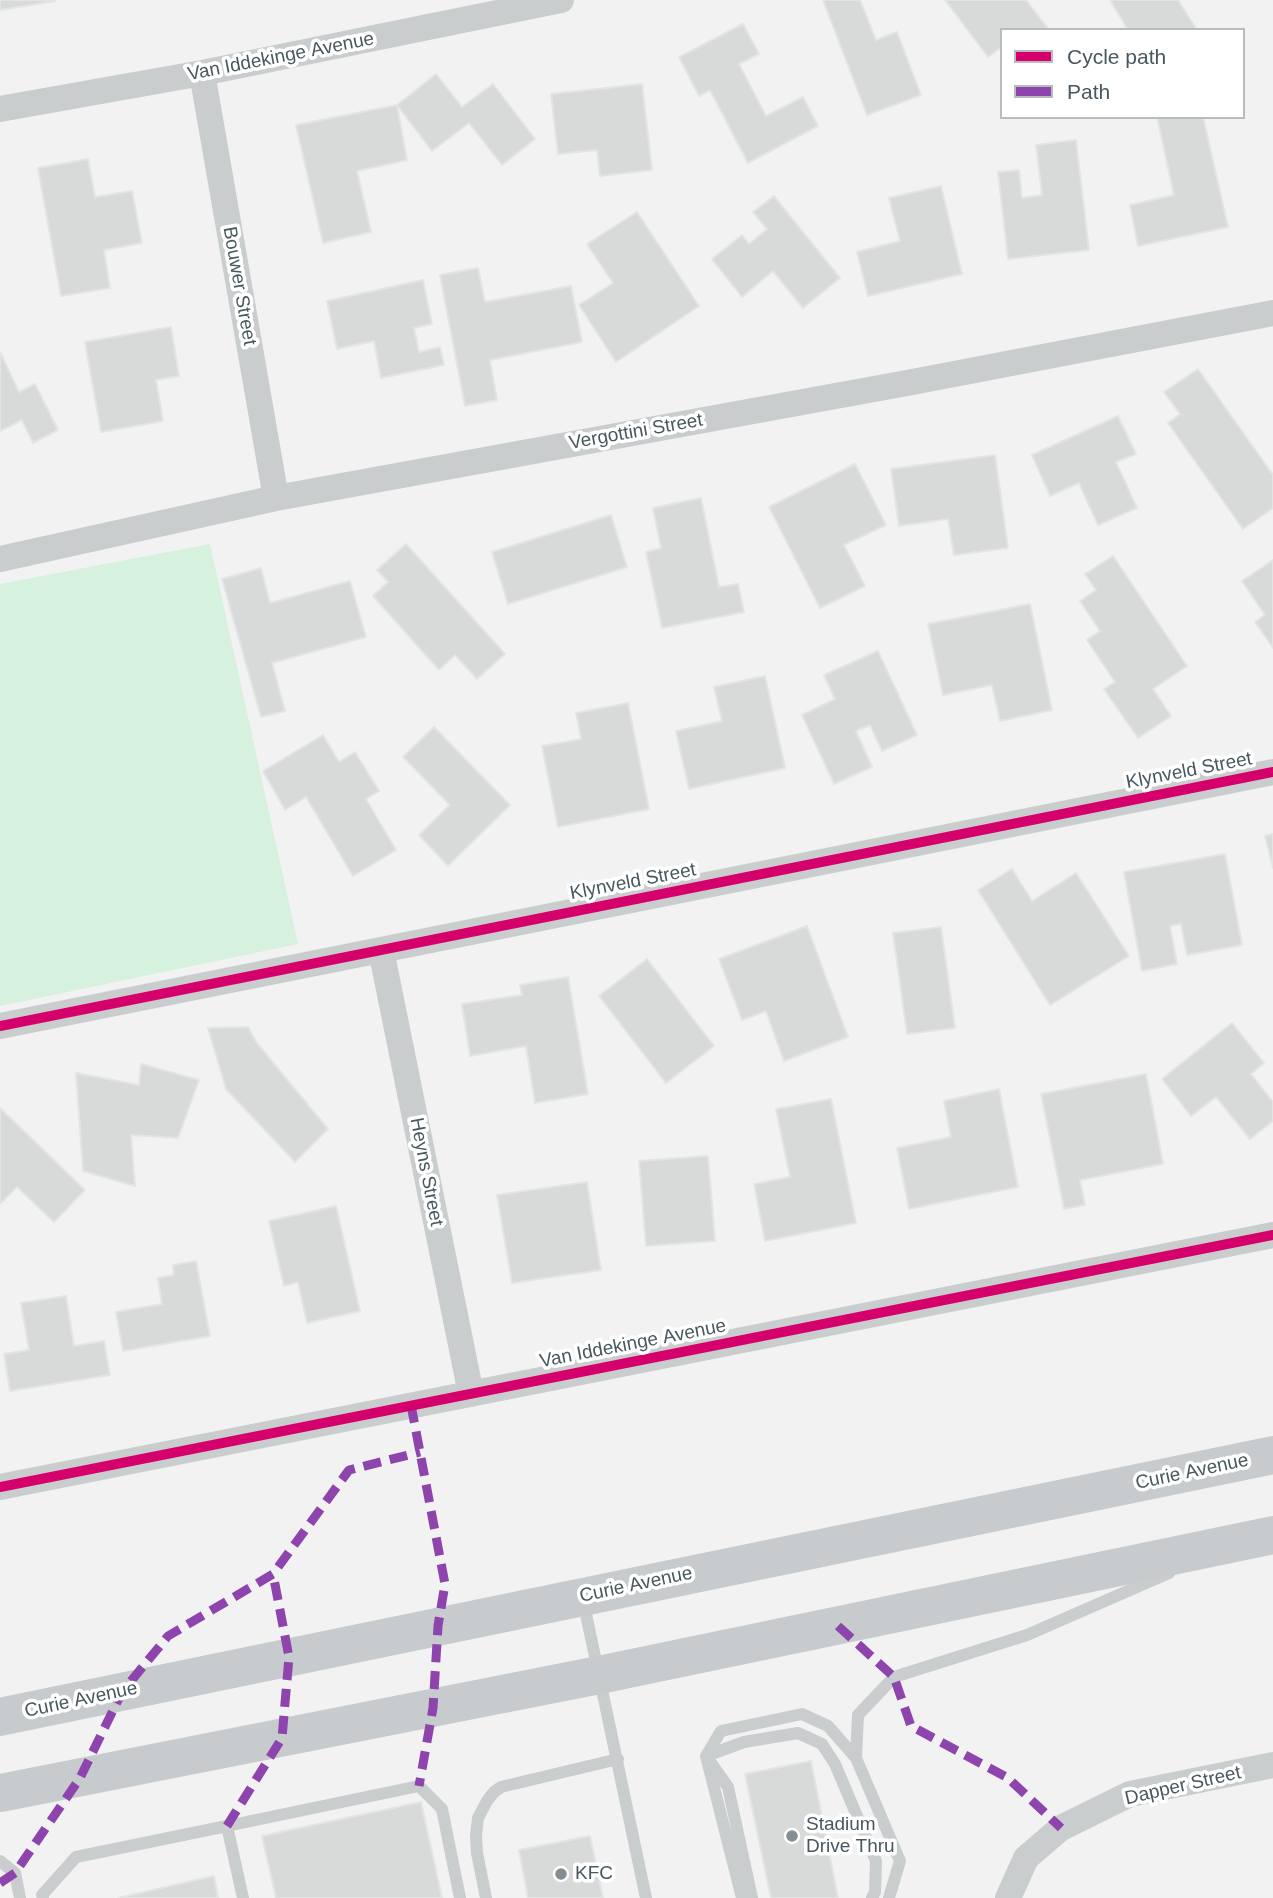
<!DOCTYPE html>
<html>
<head>
<meta charset="utf-8">
<style>
	body { margin:0 }
	#map { position:relative; width:1273px; height:1898px; overflow:hidden; background:#f2f2f2; font-family:Helvetica,sans-serif }
	canvas { display:block }
	.legend { position:absolute; left:1000px; top:28px; width:245px; height:91px; box-sizing:border-box; background:#fff; border:2px solid #b6bcbf; margin:0; padding:9px 12px; list-style:none; font-size:21px; color:#48585f }
	.legend li { display:flex; align-items:center; gap:14px; height:35px }
	.legend b { width:35px; border:2px solid #b6bcbf }
</style>
</head>
<body>
<div id="map">
<canvas width="1273" height="1898"></canvas>
<ul class="legend">
<li><b style="height:9px;background:#d6006c"></b>Cycle path</li>
<li><b style="height:9px;background:#8e44ad"></b>Path</li>
</ul>
</div>
<script>
const g = document.querySelector('canvas').getContext('2d');
g.lineJoin = 'round';
function fillPath(path, color) { g.fillStyle = color; g.fill(path, 'evenodd'); }
const toPath = rows => new Path2D(rows.map(r => 'M' + r).join(''));
function trace(path, color, width, dash) { g.strokeStyle = color; g.lineWidth = width; g.lineCap = dash ? 'butt' : 'round'; g.setLineDash(dash || []); g.stroke(path); }
function write(font, color, halo, rows, align = 'center') {
  g.font = font + ' Helvetica,sans-serif'; g.lineWidth = 7; g.setLineDash([]); g.textBaseline = 'middle'; g.strokeStyle = halo; g.fillStyle = color; for (const [text, x, y, turn = 0] of rows) {
    g.save(); g.translate(x, y); g.rotate((+turn || 0) * Math.PI / 180); g.textAlign = isNaN(turn) ? turn : align; if (halo) g.strokeText(text, 0, 0); g.fillText(text, 0, 0); g.restore();
  }
}
const green = toPath([
	[210,544,298,944,0,1006,0,584]
]);
const building = toPath([
	[0,0,55,0,55,1,0,10,0,0],
	[823,0,860,0,876,40,897,32,921,95,867,115,823,0],
	[945,0,1026,0,1049,30,1002,30,1002,47,988,57,945,0],
	[1110,0,1178,0,1197,30,1128,30,1110,0],
	[743,24,759,54,739,64,766,116,803,97,818,126,748,163,710,90,699,96,679,57,743,24],
	[436,74,462,107,493,84,535,139,502,165,469,123,432,151,397,105,436,74],
	[642,84,652,170,600,176,597,150,558,154,551,94,642,84],
	[397,105,407,160,357,171,371,232,323,243,296,125,397,105],
	[1157,117,1203,117,1228,227,1138,246,1130,205,1174,195,1157,117],
	[1076,140,1089,250,1008,259,998,172,1019,170,1022,198,1042,195,1036,145,1076,140],
	[88,159,95,197,132,191,142,243,104,250,110,288,61,296,38,168,88,159],
	[941,186,962,274,868,296,857,252,900,241,889,198,941,186],
	[774,196,840,278,803,308,773,271,742,297,712,259,742,235,749,244,767,229,753,212,774,196],
	[637,212,699,306,616,362,579,305,613,283,587,244,637,212],
	[478,268,485,302,571,286,582,342,490,360,497,400,465,406,440,275,478,268],
	[423,280,432,324,414,328,419,352,440,347,444,365,381,378,374,341,337,349,327,301,423,280],
	[171,327,179,376,156,380,163,421,101,432,85,342,171,327],
	[0,352,19,392,35,384,58,430,33,443,22,420,0,431,0,352],
	[1198,369,1273,475,1273,508,1243,529,1168,423,1180,414,1164,392,1198,369],
	[1118,416,1136,454,1116,462,1137,508,1098,525,1079,483,1050,496,1032,455,1118,416],
	[995,455,1008,548,954,555,948,519,899,526,891,469,995,455],
	[855,464,886,525,844,545,865,586,820,608,769,507,855,464],
	[701,498,719,587,738,584,744,612,662,628,646,552,661,548,653,508,701,498],
	[611,515,627,567,508,604,492,552,611,515],
	[406,544,505,654,477,679,455,655,439,670,373,596,388,582,377,570,406,544],
	[1113,556,1187,666,1153,689,1171,716,1138,738,1104,689,1115,682,1087,640,1100,631,1080,601,1096,590,1085,574,1113,556],
	[1273,560,1273,648,1255,622,1265,615,1242,581,1273,560],
	[261,568,270,603,350,581,366,637,272,663,285,711,261,717,222,579,261,568],
	[1030,604,1052,710,1000,721,992,685,943,695,928,624,1030,604],
	[878,651,917,735,882,751,870,725,856,731,872,767,834,784,802,715,835,699,824,675,878,651],
	[765,676,785,768,689,789,676,731,722,721,714,687,765,676],
	[628,703,649,809,558,827,542,746,581,739,576,713,628,703],
	[434,727,510,805,448,866,419,835,450,805,403,757,434,727],
	[323,735,339,762,355,752,379,791,366,799,396,850,353,876,306,797,285,810,263,771,323,735],
	[1273,834,1273,868,1265,836,1273,834],
	[1225,854,1242,945,1187,955,1181,924,1170,926,1177,964,1142,971,1124,872,1225,854],
	[1012,869,1032,901,1076,873,1129,956,1050,1005,978,890,1012,869],
	[807,926,848,1037,784,1061,766,1011,742,1020,719,959,807,926],
	[941,927,955,1028,907,1034,893,933,941,927],
	[647,959,714,1046,666,1083,599,996,647,959],
	[568,977,588,1094,535,1103,526,1046,470,1056,462,1004,522,995,520,985,568,977],
	[1232,1023,1264,1063,1251,1074,1273,1102,1273,1121,1250,1139,1216,1097,1191,1116,1162,1079,1232,1023],
	[248,1027,257,1043,328,1129,295,1162,226,1089,208,1028,248,1027],
	[141,1064,199,1080,178,1138,131,1135,135,1186,83,1171,76,1073,139,1085,141,1064],
	[1146,1074,1163,1164,1080,1180,1085,1205,1064,1209,1041,1094,1146,1074],
	[999,1089,1018,1187,909,1209,897,1148,951,1137,944,1101,999,1089],
	[831,1099,856,1223,765,1241,754,1184,790,1177,776,1109,831,1099],
	[0,1108,85,1190,54,1222,17,1187,1,1203,0,1202,0,1108],
	[708,1156,715,1241,646,1246,639,1161,708,1156],
	[587,1182,601,1270,512,1283,497,1195,587,1182],
	[336,1206,360,1311,307,1323,298,1282,284,1286,269,1221,336,1206],
	[196,1261,210,1336,123,1351,116,1312,162,1304,158,1278,174,1275,173,1265,196,1261],
	[66,1296,74,1346,104,1341,110,1375,10,1391,4,1354,29,1350,21,1303,66,1296],
	[811,1761,838,1898,771,1898,745,1774,811,1761],
	[421,1802,442,1898,276,1898,262,1836,421,1802],
	[590,1836,603,1898,528,1898,519,1850,590,1836],
	[214,1876,218,1898,118,1898,214,1876]
]);
const lane = toPath([
	[583,1600,646,1898],
	[227,1826,419,1786,442,1809,460,1898],
	[0,1861,15,1873,20,1898],
	[43,1898,42,1895,76,1857,227,1826,243,1898],
	[486,1898,477,1853,476,1836,478,1818,487,1801,494,1792,501,1787,618,1759],
	[742,1898,706,1756,721,1731,802,1714,828,1726,856,1758],
	[752,1898,728,1787,706,1756,744,1742,798,1733,822,1744,835,1764,876,1861,875,1892,872,1898],
	[889,1898,900,1861,856,1758,858,1715,894,1677,1027,1635,1169,1573]
]);
const street = toPath([
	[202,73,276,498],
	[0,109,202,73,561,0],
	[0,559,276,498,907,383,1273,313],
	[381,950,471,1394],
	[0,1026,1273,772],
	[0,1487,1273,1235],
	[1008,1898,1026,1858,1061,1828,1130,1794,1273,1765]
]);
const primary = toPath([
	[0,1717,1273,1455],
	[0,1793,599,1675,1273,1535]
]);
const quiet = toPath([
	[411,1405,445,1584,438,1626,433,1708,419,1786],
	[838,1626,894,1677,911,1726,1008,1778,1061,1828],
	[227,1826,282,1738,289,1657,273,1574],
	[0,1883,15,1873,80,1778,122,1692,168,1636,273,1574,349,1470,420,1452]
]);
const cycleway = toPath([
	[0,1026,1273,772],
	[0,1487,1273,1235]
]);
const markers = [
	[792,1836,7,"#848e92"],
	[561,1874,7,"#848e92"]
];
const streetNames = [
	["Van Iddekinge Avenue",281,57,-11],
	["Bouwer Street",239,286,80],
	["Vergottini Street",636,432,-10],
	["Klynveld Street",1189,771,-11],
	["Klynveld Street",633,882,-11],
	["Heyns Street",426,1172,79],
	["Van Iddekinge Avenue",633,1344,-11],
	["Curie Avenue",1192,1472,-12],
	["Curie Avenue",636,1585,-12],
	["Curie Avenue",81,1700,-12],
	["Dapper Street",1183,1786,-13]
];
const poiNames = [
	["Stadium",806,1825],
	["Drive Thru",806,1847],
	["KFC",575,1874]
];
fillPath(green, '#d6f1dd');
fillPath(building, '#d8dada');
trace(building, '#e3e4e5', 2);
trace(lane, '#c9cdce', 12);
trace(street, '#c9cdce', 26);
trace(primary, '#c7cbcd', 38);
trace(quiet, '#8e44ad', 9, [18, 9]);
trace(cycleway, '#d6006c', 10);
for (const [x, y, r, color] of markers) { const dot = new Path2D(); dot.arc(x, y, r, 0, 2 * Math.PI); g.fillStyle = color; g.fill(dot); trace(dot, '#fff', 2.5); }
write('19px', '#48585f', '#fff', streetNames);
write('19px', '#48585f', '#fff', poiNames, 'left');
</script>
</body>
</html>
